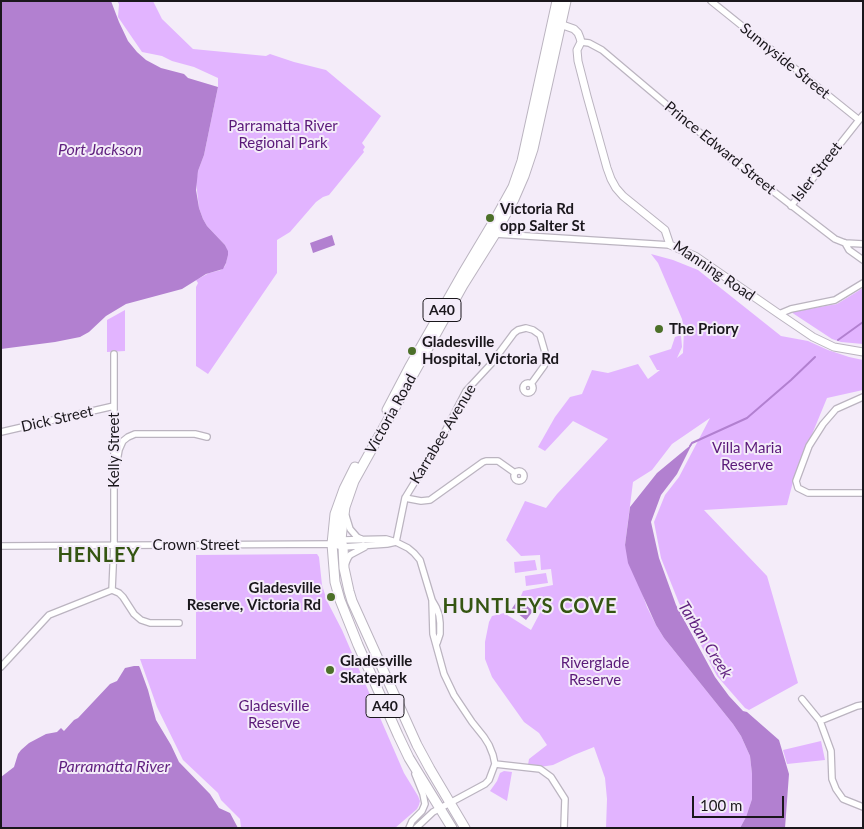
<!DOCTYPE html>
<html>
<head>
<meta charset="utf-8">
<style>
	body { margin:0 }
	#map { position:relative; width:864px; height:829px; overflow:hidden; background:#f4ecf9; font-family:Lato,sans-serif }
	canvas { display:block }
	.frame { position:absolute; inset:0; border:2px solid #1a171c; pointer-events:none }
	.scale { position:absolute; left:692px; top:796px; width:92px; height:22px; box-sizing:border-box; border:2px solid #1a171c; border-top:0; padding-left:6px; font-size:15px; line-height:18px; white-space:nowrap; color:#1a171c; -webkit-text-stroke:4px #f4ecf9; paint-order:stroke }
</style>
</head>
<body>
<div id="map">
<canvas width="864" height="829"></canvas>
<div class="frame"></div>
<div class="scale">100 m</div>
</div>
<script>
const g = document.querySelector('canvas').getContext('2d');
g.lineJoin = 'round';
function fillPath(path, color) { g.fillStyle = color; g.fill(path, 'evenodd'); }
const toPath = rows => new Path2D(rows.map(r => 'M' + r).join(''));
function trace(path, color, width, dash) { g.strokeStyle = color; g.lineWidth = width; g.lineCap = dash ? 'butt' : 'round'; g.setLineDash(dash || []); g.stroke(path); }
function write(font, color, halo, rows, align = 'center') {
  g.font = font + ' Lato,sans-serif'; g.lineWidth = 4; g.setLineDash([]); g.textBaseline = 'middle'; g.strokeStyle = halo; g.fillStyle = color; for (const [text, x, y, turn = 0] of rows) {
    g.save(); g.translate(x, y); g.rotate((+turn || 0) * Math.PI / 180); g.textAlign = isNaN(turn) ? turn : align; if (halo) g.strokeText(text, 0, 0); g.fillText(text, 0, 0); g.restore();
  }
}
const green = toPath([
	[117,1,153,1,162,19,193,49,266,56,270,54,294,62,326,70,381,116,362,143,365,147,363,150,364,152,329,195,323,197,316,202,290,232,277,240,277,273,208,374,196,366,196,287,198,283,196,280,209,273,221,270,225,266,227,259,228,252,225,245,207,226,203,219,199,208,196,182,198,171,204,155,218,87,218,78,194,67,172,61,162,56,142,52,118,17,119,4],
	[651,254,673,260,698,270,781,336,808,341,828,350,849,357,863,360,863,390,827,398,794,478,787,505,704,510,767,576,798,683,749,710,745,708,717,676,679,603,661,558,654,522,665,495,679,477,710,418,672,444,652,470,633,482,625,545,647,607,656,625,664,638,733,724,741,736,750,756,752,774,752,799,746,817,740,828,606,828,607,799,605,778,594,747,574,755,553,765,540,767,528,765,529,759,547,745,539,733,524,722,492,677,485,659,485,642,489,622,492,616,504,613,531,630,541,611,521,596,523,591,553,585,551,569,541,570,540,555,521,556,506,540,525,501,546,508,557,494,608,439,573,421,545,451,538,447,555,417,570,397,582,394,592,370,608,373,638,364,648,379,660,370,657,370,649,356,671,349,675,337,681,335,682,347,677,358,683,353,684,330,682,319,658,263],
	[863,288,863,344,841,342,832,339,791,312,837,304],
	[125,310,125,351,107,352,107,320],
	[317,554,319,557,322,585,327,601,342,630,404,773,418,796,420,801,419,805,417,809,395,828,241,828,240,819,221,800,218,793,183,760,157,707,140,659,196,659,196,555],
	[535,560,537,570,515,573,514,562],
	[546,573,548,583,526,586,525,576],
	[821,741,825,760,787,764,783,750],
	[504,771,512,772,507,801,490,791,497,781,500,773]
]);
const water = toPath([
	[1,1,111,1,119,22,128,41,137,52,146,60,161,68,184,74,188,78,218,87,204,155,198,171,196,190,199,208,203,219,207,226,225,245,228,251,228,255,226,263,223,269,206,274,182,289,126,304,106,316,89,332,80,337,55,342,1,349],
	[332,235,335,245,313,253,310,243],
	[692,444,677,474,661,495,651,522,659,558,676,605,715,677,729,696,743,711,747,712,779,740,789,774,785,828,740,828,746,817,752,799,752,774,750,756,741,736,733,724,664,638,656,625,628,563,625,545,630,507,657,473],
	[519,598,521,600,521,601,533,611,526,620,513,610,512,611,511,610],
	[134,666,139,666,140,668,148,690,156,720,171,745,179,762,210,794,219,808,230,813,238,828,1,828,1,777,14,767,18,754,21,750,29,743,46,734,57,732,61,728,64,731,74,720,78,718,110,684,117,681,125,668]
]);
const stream = toPath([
	[838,340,863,322],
	[690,446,692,443,747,418,791,380,815,357]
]);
const minor = toPath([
	[711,1,859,120],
	[581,42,589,43,602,50,730,158,835,239,845,243,863,244],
	[791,206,863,115],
	[495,234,670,245],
	[845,243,849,250,863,260],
	[779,314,791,309,835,300,863,283],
	'523 388a5 5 0 1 1 10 0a5 5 0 1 1-10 0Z',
	[863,397,836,409,823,424,809,446,796,481,798,488,808,493,863,493],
	[1,432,114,406],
	[116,467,119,450,123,441,128,437,135,434,195,434,207,437],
	'514 476a5 5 0 1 1 10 0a5 5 0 1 1-10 0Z',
	[405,498,421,501,430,500,483,462,486,461,498,461,515,473],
	[346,516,350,529,357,537,363,540],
	[338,541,341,540,386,539,396,542,408,548,414,553,420,560,432,600,436,607,439,615,440,623,440,634,437,643],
	[396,542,405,498,441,439,466,391,491,364,514,333,518,330,526,328,533,330,540,335,547,359,544,366,531,384],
	[1,546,332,544,343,547,387,544,396,542],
	[345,565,348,558,350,555,365,547],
	[112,590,114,545,114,354],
	[112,590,119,593,123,597,134,614,141,620,150,623,179,623],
	[1,667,49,615,112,590],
	[802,699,820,721,831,751,832,779,836,789,843,799,863,807],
	[820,721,857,706,863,705],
	[495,764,540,769,551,777,565,799,564,828],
	[409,828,412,821,422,811,425,804,423,794,415,774],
	[416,828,433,812,485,784,489,780,495,764,493,755,489,745,484,737,472,722,454,695,444,674,433,634,432,600]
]);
const tertiary = toPath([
	[557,23,574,29,578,33,580,38,581,42,577,50,578,61,587,96,607,168,611,179,616,188,623,196,665,230,670,245,695,256,779,314,813,337,834,347,863,352]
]);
const trunk = toPath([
	[387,410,409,368,463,273,497,216,513,187,522,161,557,1],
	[355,467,344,489,335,514,332,544,335,582,340,600,358,645,398,735,409,758,452,828],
	[465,828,430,769,417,745,352,601,349,591,344,568,343,547,341,540,342,530,345,507,354,481,463,285,495,234,514,199,524,176,533,149,566,1]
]);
const markers = [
	[490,218,5,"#4c7029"],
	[659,329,5,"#4c7029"],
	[412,351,5,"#4c7029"],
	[331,597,5,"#4c7029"],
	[330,670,5,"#4c7029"]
];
const shields = [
	[442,310,38],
	[385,706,38]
];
const shieldNames = [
	["A40",442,310],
	["A40",385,706]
];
const streetNames = [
	["Sunnyside Street",785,61,39],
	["Prince Edward Street",720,148,39],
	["Isler Street",817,172,-52],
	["Manning Road",714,271,34],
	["Victoria Road",391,414,-61],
	["Dick Street",57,419,-13],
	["Karrabee Avenue",443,434,-59],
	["Kelly Street",114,450,-90],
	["Crown Street",196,545]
];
const parkNames = [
	["Parramatta River",283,126],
	["Regional Park",283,143],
	["Villa Maria",747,448],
	["Reserve",747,465],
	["Riverglade",595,663],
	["Reserve",595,680],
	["Gladesville",274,706],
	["Reserve",274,723]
];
const poiNames = [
	["Victoria Rd",500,209],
	["opp Salter St",500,226],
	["The Priory",669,329],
	["Gladesville",422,342],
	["Hospital, Victoria Rd",422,359],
	["Gladesville",321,588,"right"],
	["Reserve, Victoria Rd",321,605,"right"],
	["Gladesville",340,661],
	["Skatepark",340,678]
];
const waterNames = [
	["Port Jackson",100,150],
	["Tarban Creek",705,640,58],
	["Parramatta River",114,767]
];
const districtNames = [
	["HENLEY",99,556],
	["HUNTLEYS COVE",530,607]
];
fillPath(green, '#e2b4ff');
fillPath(water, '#b280d0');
trace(stream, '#b280d0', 2);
trace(minor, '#bbb4c0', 8);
trace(tertiary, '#bbb4c0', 9);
trace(trunk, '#bbb4c0', 11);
trace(minor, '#fff', 5.5);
trace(tertiary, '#fff', 7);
trace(trunk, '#fff', 9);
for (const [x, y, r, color] of markers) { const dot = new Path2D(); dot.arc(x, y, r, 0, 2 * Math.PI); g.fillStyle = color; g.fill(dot); trace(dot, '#f4ecf9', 2); }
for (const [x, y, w] of shields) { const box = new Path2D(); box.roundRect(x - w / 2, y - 11.5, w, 23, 4); g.fillStyle = '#f4ecf9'; g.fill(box); trace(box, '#1a171c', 1); }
write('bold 14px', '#1a171c', null, shieldNames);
write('15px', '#1a171c', '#f4ecf9', streetNames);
write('15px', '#5a1979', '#f4ecf9', parkNames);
write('bold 15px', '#1a171c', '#f4ecf9', poiNames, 'left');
write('italic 16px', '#5f1f7e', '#f4ecf9', waterNames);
g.letterSpacing = '1px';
write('bold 20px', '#355512', '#f4ecf9', districtNames);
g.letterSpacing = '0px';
</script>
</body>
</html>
